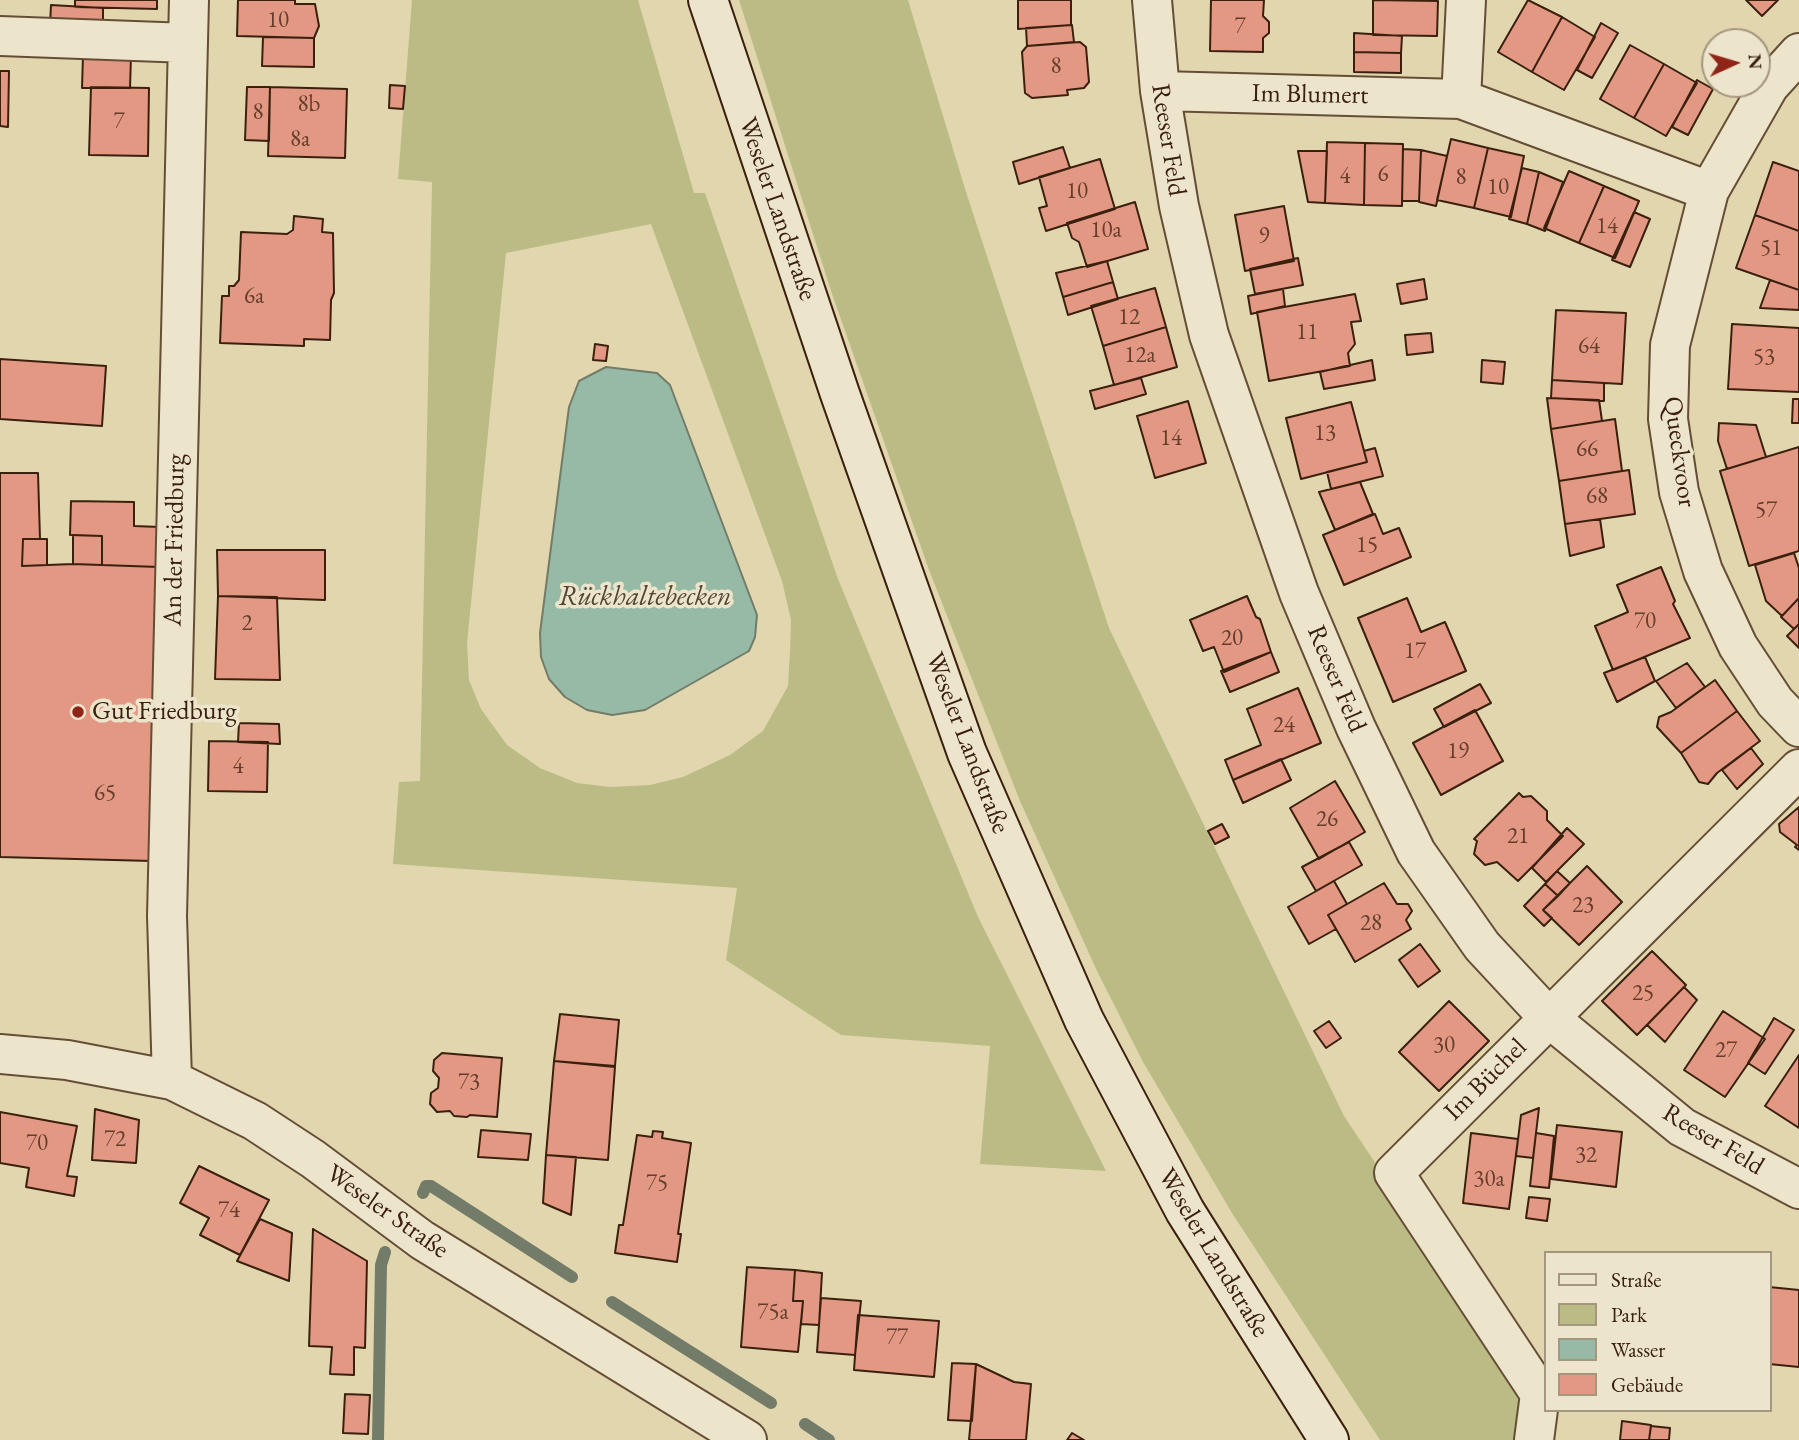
<!DOCTYPE html>
<html>
<head>
<meta charset="utf-8">
<style>
	body { margin:0 }
	#map { position:relative; width:1799px; height:1440px; overflow:hidden; background:#e2d6af; font-family:"EB Garamond",serif }
	canvas { display:block }
	.legend { position:absolute; left:1544px; top:1251px; width:228px; height:161px; box-sizing:border-box; background:#ece4cb; border:2px solid #a5967f; margin:0; padding:9px 12px; list-style:none; font-size:21px; color:#3b200e }
	.legend li { display:flex; align-items:center; gap:14px; height:35px }
	.legend b { width:35px; border:2px solid #a5967f }
	.north { position:absolute; left:1701px; top:28px; width:70px; height:70px; box-sizing:border-box; background:#ece4cb; border:2px solid #a5967f; border-radius:50%; rotate:86deg; font-size:19px; font-weight:700; line-height:28px; text-align:center; color:#3b200e }
	.north::after { content:''; display:block; margin:auto; width:24px; height:32px; background:#8f2418; clip-path:polygon(50% 0,100% 100%,50% 72%,0 100%) }
</style>
</head>
<body>
<div id="map">
<canvas width="1799" height="1440"></canvas>
<ul class="legend">
<li><b style="height:9px;background:#ece4cb"></b>Straße</li>
<li><b style="height:19px;background:#bbbc85"></b>Park</li>
<li><b style="height:19px;background:#96baa6"></b>Wasser</li>
<li><b style="height:19px;background:#e39884"></b>Gebäude</li>
</ul>
<div class="north">N</div>
</div>
<script>
const g = document.querySelector('canvas').getContext('2d');
g.lineJoin = 'round';
function fillPath(path, color) { g.fillStyle = color; g.fill(path, 'evenodd'); }
const toPath = rows => new Path2D(rows.map(r => 'M' + r).join(''));
function trace(path, color, width, dash) { g.strokeStyle = color; g.lineWidth = width; g.lineCap = dash ? 'butt' : 'round'; g.setLineDash(dash || []); g.stroke(path); }
function write(font, color, halo, rows, align = 'center') {
  g.font = font + ' "EB Garamond",serif'; g.lineWidth = 7; g.setLineDash([]); g.textBaseline = 'middle'; g.strokeStyle = halo; g.fillStyle = color; for (const [text, x, y, turn = 0] of rows) {
    g.save(); g.translate(x, y); g.rotate((+turn || 0) * Math.PI / 180); g.textAlign = isNaN(turn) ? turn : align; if (halo) g.strokeText(text, 0, 0); g.fillText(text, 0, 0); g.restore();
  }
}
const green = toPath([
	[412,0,638,0,694,193,705,193,838,579,978,917,1106,1171,980,1164,990,1046,841,1035,726,960,737,888,393,864,399,782,420,781,432,182,398,179],
	[651,224,782,581,791,620,790,651,788,686,763,731,730,755,683,777,650,785,610,787,577,783,540,768,507,745,481,709,469,680,467,643,506,253],
	[739,0,908,0,966,192,1109,628,1344,1116,1530,1395,1525,1440,1380,1440,1232,1213,1143,1062,1097,971,1020,801,929,570,831,291]
]);
const water = toPath([
	[606,367,657,373,670,385,757,615,755,637,749,651,645,710,612,715,587,710,565,697,549,679,541,657,540,633,569,407,579,381,606,367]
]);
const stream = toPath([
	[423,1193,426,1186,431,1186,572,1277],
	[612,1302,771,1403],
	[805,1424,829,1440],
	[378,1440,381,1265,385,1252]
]);
const building = toPath([
	[75,0,157,0,157,9,75,7,75,0],
	[238,0,295,0,295,4,315,4,319,26,314,38,237,36,238,0],
	[1018,0,1071,0,1071,25,1018,29,1018,0],
	[1211,0,1264,0,1263,16,1269,22,1269,33,1263,38,1263,52,1210,51,1211,0],
	[1373,0,1438,1,1437,36,1373,35,1373,0],
	[1528,0,1562,17,1532,72,1498,52,1528,0],
	[1746,0,1778,0,1762,16,1746,0],
	[51,5,103,8,103,27,50,25,51,5],
	[1562,17,1595,37,1564,90,1532,72,1562,17],
	[1601,23,1618,33,1592,78,1577,70,1601,23],
	[1072,25,1074,42,1027,46,1026,28,1072,25],
	[1354,33,1402,36,1401,53,1354,52,1354,33],
	[263,37,314,38,314,67,262,66,263,37],
	[1080,42,1086,47,1089,82,1084,88,1067,90,1068,95,1032,98,1025,93,1022,52,1027,46,1080,42],
	[1630,45,1664,64,1634,118,1600,99,1630,45],
	[1354,52,1401,53,1401,73,1354,72,1354,52],
	[83,55,131,56,130,88,82,88,83,55],
	[1664,64,1697,83,1666,136,1634,118,1664,64],
	[0,71,9,71,8,127,0,126,0,71],
	[1697,80,1713,89,1688,135,1672,127,1697,80],
	[390,85,405,86,403,109,389,108,390,85],
	[91,87,149,88,148,156,89,155,91,87],
	[247,87,270,87,269,141,245,140,247,87],
	[270,87,347,89,345,158,268,156,270,87],
	[1451,139,1488,148,1474,208,1437,200,1451,139],
	[1327,142,1365,143,1364,205,1325,203,1327,142],
	[1365,143,1403,144,1402,206,1364,205,1365,143],
	[1063,147,1070,168,1019,184,1013,162,1063,147],
	[1488,148,1524,156,1511,217,1474,208,1488,148],
	[1403,149,1421,150,1419,201,1402,201,1403,149],
	[1421,150,1447,156,1436,206,1419,202,1421,150],
	[1298,151,1327,151,1325,203,1308,202,1298,151],
	[1100,159,1115,209,1046,231,1039,208,1047,206,1039,177,1100,159],
	[1773,162,1799,171,1799,231,1755,215,1773,162],
	[1522,168,1539,172,1527,224,1509,219,1522,168],
	[1569,171,1604,186,1579,243,1544,228,1569,171],
	[1539,172,1563,182,1545,231,1527,224,1539,172],
	[1604,186,1639,201,1615,258,1579,243,1604,186],
	[1135,202,1148,249,1087,267,1079,242,1072,238,1067,223,1135,202],
	[1284,206,1294,261,1245,271,1235,215,1284,206],
	[1634,212,1650,219,1630,267,1612,260,1634,212],
	[1755,215,1799,231,1799,290,1736,268,1755,215],
	[294,216,323,219,322,232,333,233,334,293,331,300,330,340,304,339,304,346,220,343,222,296,229,296,229,286,234,286,239,280,241,232,287,234,293,230,294,216],
	[1298,258,1303,285,1255,294,1250,269,1298,258],
	[1107,261,1113,282,1063,297,1056,273,1107,261],
	[1424,279,1427,299,1401,304,1397,284,1424,279],
	[1770,280,1799,290,1799,310,1760,308,1770,280],
	[1113,282,1118,299,1068,315,1063,297,1113,282],
	[1155,288,1166,327,1103,346,1091,306,1155,288],
	[1283,289,1285,306,1251,314,1248,296,1283,289],
	[1355,294,1361,321,1351,322,1355,344,1348,353,1350,366,1269,381,1257,312,1355,294],
	[1556,310,1626,313,1622,384,1552,380,1556,310],
	[1732,324,1799,328,1799,392,1728,389,1732,324],
	[1166,327,1177,367,1114,385,1103,346,1166,327],
	[1431,333,1433,352,1407,355,1405,335,1431,333],
	[595,344,608,346,606,361,593,360,595,344],
	[0,359,106,366,102,426,0,419,0,359],
	[1372,360,1375,380,1324,389,1320,372,1372,360],
	[1482,360,1505,362,1503,384,1481,382,1482,360],
	[1141,378,1146,394,1095,409,1090,391,1141,378],
	[1552,380,1604,383,1604,401,1551,398,1552,380],
	[1547,398,1599,400,1602,421,1551,429,1547,398],
	[1793,399,1799,399,1799,423,1792,423,1793,399],
	[1188,401,1206,463,1155,478,1137,416,1188,401],
	[1351,402,1367,462,1301,479,1286,418,1351,402],
	[1615,419,1622,471,1559,481,1551,429,1615,419],
	[1719,423,1756,425,1766,457,1727,469,1718,441,1719,423],
	[1799,447,1799,551,1749,566,1720,471,1799,447],
	[1375,448,1383,476,1331,489,1327,472,1367,462,1364,451,1375,448],
	[1629,470,1635,514,1565,524,1559,481,1629,470],
	[0,473,38,473,40,539,23,539,22,566,73,564,159,567,152,861,0,857,0,473],
	[1360,482,1373,514,1335,530,1319,492,1360,482],
	[71,501,134,502,134,526,160,527,159,567,102,565,102,536,70,535,71,501],
	[1375,514,1383,534,1399,528,1411,557,1344,585,1323,535,1375,514],
	[1600,519,1604,547,1570,556,1565,524,1600,519],
	[73,535,102,536,102,565,73,564,73,535],
	[23,539,47,539,47,565,22,566,23,539],
	[217,550,325,550,325,600,218,596,217,550],
	[1794,553,1799,568,1799,598,1782,616,1766,601,1755,565,1794,553],
	[1661,567,1675,601,1673,604,1690,638,1613,670,1595,626,1628,612,1617,585,1661,567],
	[218,596,277,597,280,680,215,679,218,596],
	[1247,596,1256,617,1260,619,1271,652,1224,672,1214,647,1203,651,1190,620,1247,596],
	[1407,598,1421,632,1445,622,1466,671,1393,702,1358,618,1407,598],
	[1799,598,1799,624,1794,629,1781,617,1799,598],
	[1799,624,1799,648,1787,636,1799,624],
	[1271,652,1279,672,1230,692,1221,671,1271,652],
	[1645,657,1655,681,1617,702,1604,673,1645,657],
	[1687,663,1705,687,1676,708,1656,681,1687,663],
	[1715,680,1737,711,1681,753,1657,727,1659,717,1671,712,1715,680],
	[1480,684,1491,703,1444,727,1434,709,1480,684],
	[1298,688,1321,743,1233,780,1225,760,1261,745,1247,709,1298,688],
	[1475,710,1503,761,1441,795,1413,743,1475,710],
	[1737,711,1760,741,1717,773,1708,784,1699,782,1681,753,1737,711],
	[239,723,279,724,280,744,238,742,239,723],
	[209,741,268,742,267,792,208,791,209,741],
	[1751,748,1763,764,1737,789,1722,770,1751,748],
	[1281,759,1291,780,1243,803,1233,780,1281,759],
	[1335,781,1365,832,1319,859,1290,808,1335,781],
	[1519,793,1523,797,1531,796,1547,811,1547,820,1563,836,1518,881,1497,862,1485,865,1474,854,1477,841,1474,839,1519,793],
	[1799,807,1799,850,1795,847,1797,845,1780,832,1779,824,1799,807],
	[1222,824,1229,837,1215,844,1208,831,1222,824],
	[1567,828,1584,844,1546,882,1532,868,1567,828],
	[1349,842,1362,865,1316,891,1302,867,1349,842],
	[1587,866,1622,902,1579,945,1543,910,1587,866],
	[1557,871,1570,883,1558,896,1545,884,1557,871],
	[1334,881,1347,904,1328,915,1336,929,1309,944,1288,907,1334,881],
	[1384,883,1397,904,1408,904,1412,911,1406,920,1411,929,1355,962,1328,915,1384,883],
	[1545,884,1558,896,1543,910,1552,918,1544,926,1524,906,1545,884],
	[1420,944,1440,971,1418,987,1399,960,1420,944],
	[1652,951,1686,985,1637,1035,1602,1001,1652,951],
	[1684,987,1697,1000,1665,1042,1647,1025,1684,987],
	[1449,1001,1489,1041,1439,1091,1399,1052,1449,1001],
	[1723,1011,1765,1039,1725,1097,1684,1070,1723,1011],
	[560,1014,619,1020,615,1066,554,1061,560,1014],
	[1774,1018,1794,1030,1765,1074,1748,1063,1774,1018],
	[1329,1021,1341,1038,1326,1048,1314,1031,1329,1021],
	[442,1053,502,1058,497,1117,470,1115,467,1117,454,1116,450,1111,437,1112,430,1104,431,1093,438,1088,439,1078,433,1071,434,1060,442,1053],
	[1799,1055,1799,1128,1765,1106,1799,1055],
	[554,1061,615,1067,608,1160,546,1155,554,1061],
	[1539,1108,1533,1158,1516,1156,1521,1115,1539,1108],
	[95,1109,139,1120,136,1163,92,1160,95,1109],
	[0,1112,77,1126,67,1176,77,1177,74,1196,26,1187,29,1168,0,1163,0,1112],
	[1557,1125,1622,1132,1616,1187,1551,1179,1557,1125],
	[481,1130,531,1134,528,1160,478,1157,481,1130],
	[653,1131,663,1132,662,1138,691,1143,678,1234,681,1234,677,1262,615,1253,619,1225,623,1225,637,1135,652,1137,653,1131],
	[1471,1133,1518,1139,1509,1209,1463,1203,1471,1133],
	[1536,1133,1554,1136,1549,1188,1530,1186,1536,1133],
	[546,1155,576,1157,571,1215,543,1203,546,1155],
	[199,1166,269,1200,240,1255,200,1235,209,1218,180,1203,199,1166],
	[1529,1197,1550,1199,1547,1221,1526,1218,1529,1197],
	[260,1219,292,1233,289,1281,237,1261,260,1219],
	[313,1229,367,1261,365,1348,354,1347,354,1375,330,1374,332,1347,309,1346,313,1229],
	[747,1267,795,1270,793,1301,803,1301,798,1352,741,1347,747,1267],
	[795,1270,822,1273,819,1325,801,1324,803,1301,793,1301,795,1270],
	[1769,1287,1799,1290,1799,1367,1769,1364,1769,1287],
	[821,1298,861,1301,855,1355,817,1352,821,1298],
	[858,1315,939,1321,934,1377,854,1370,858,1315],
	[952,1363,976,1364,972,1421,948,1420,952,1363],
	[976,1364,1014,1382,1031,1384,1026,1440,969,1440,976,1364],
	[345,1394,370,1395,368,1434,343,1433,345,1394],
	[1622,1421,1651,1425,1649,1440,1620,1440,1622,1421],
	[1651,1426,1670,1428,1669,1440,1649,1440,1651,1426],
	[1072,1433,1084,1440,1067,1440,1072,1433]
]);
const street = toPath([
	[1152,0,1160,91,1179,206,1209,335,1299,593,1356,728,1416,852,1482,946,1548,1017,1682,1127,1799,1189],
	[0,36,188,43],
	[1799,53,1769,86,1709,191,1670,345,1668,419,1679,492,1703,571,1738,646,1775,702,1799,727],
	[1160,91,1461,99,1709,191],
	[1461,99,1466,0],
	[0,1054,67,1060,172,1080,255,1121,313,1159,422,1240,747,1440],
	[172,1080,167,916,189,0],
	[1534,1440,1540,1394,1394,1173,1799,769]
]);
const secondary = toPath([
	[708,0,840,394,967,753,1084,1020,1185,1211,1329,1440]
]);
const markers = [
	[78,712,7,"#8f2418"]
];
const numberNames = [
	["10",278,21],
	["7",1240,27],
	["8",1056,67],
	["8b",309,105],
	["8",258,113],
	["7",119,122],
	["8a",300,140],
	["6",1383,175],
	["4",1345,177],
	["8",1461,178],
	["10",1498,188],
	["10",1077,192],
	["14",1607,227],
	["10a",1106,231],
	["9",1264,237],
	["51",1771,249],
	["6a",254,297],
	["12",1129,318],
	["11",1307,333],
	["64",1589,347],
	["12a",1140,356],
	["53",1764,358],
	["13",1325,434],
	["14",1171,439],
	["66",1587,450],
	["68",1597,497],
	["57",1766,511],
	["15",1367,546],
	["70",1645,622],
	["2",247,624],
	["20",1232,639],
	["17",1415,652],
	["24",1284,726],
	["19",1458,752],
	["4",238,767],
	["65",105,794],
	["26",1327,820],
	["21",1518,837],
	["23",1583,906],
	["28",1371,924],
	["25",1643,994],
	["30",1444,1046],
	["27",1726,1051],
	["73",469,1083],
	["72",115,1140],
	["70",37,1144],
	["32",1586,1156],
	["30a",1489,1180],
	["75",657,1184],
	["74",229,1211],
	["75a",773,1313],
	["77",897,1338]
];
const streetNames = [
	["Im Blumert",1310,95,1],
	["Reeser Feld",1168,140,81],
	["Weseler Landstraße",777,209,71],
	["Queckvoor",1679,452,82],
	["An der Friedburg",175,540,-89],
	["Reeser Feld",1336,679,67],
	["Weseler Landstraße",967,743,69],
	["Im Büchel",1486,1080,-45],
	["Reeser Feld",1713,1140,31],
	["Weseler Straße",387,1212,35],
	["Weseler Landstraße",1213,1253,59]
];
const poiNames = [
	["Gut Friedburg",92,712]
];
const waterNames = [
	["Rückhaltebecken",645,597]
];
fillPath(green, '#bbbc85');
fillPath(water, '#96baa6');
trace(water, '#727c69', 2);
trace(stream, '#727c69', 12);
fillPath(building, '#e39884');
trace(building, '#3b200e', 2);
trace(street, '#654e36', 42);
trace(secondary, '#3b200e', 42);
trace(street, '#ece4cb', 38);
trace(secondary, '#ece4cb', 38);
for (const [x, y, r, color] of markers) { const dot = new Path2D(); dot.arc(x, y, r, 0, 2 * Math.PI); g.fillStyle = color; g.fill(dot); trace(dot, '#ece4cb', 2.5); }
write('23px', '#653e2c', null, numberNames);
write('26px', '#3b200e', '#ece4cb', streetNames);
write('26px', '#3b200e', '#ece4cb', poiNames, 'left');
write('italic 28px', '#524634', '#ece4cb', waterNames);
</script>
</body>
</html>
